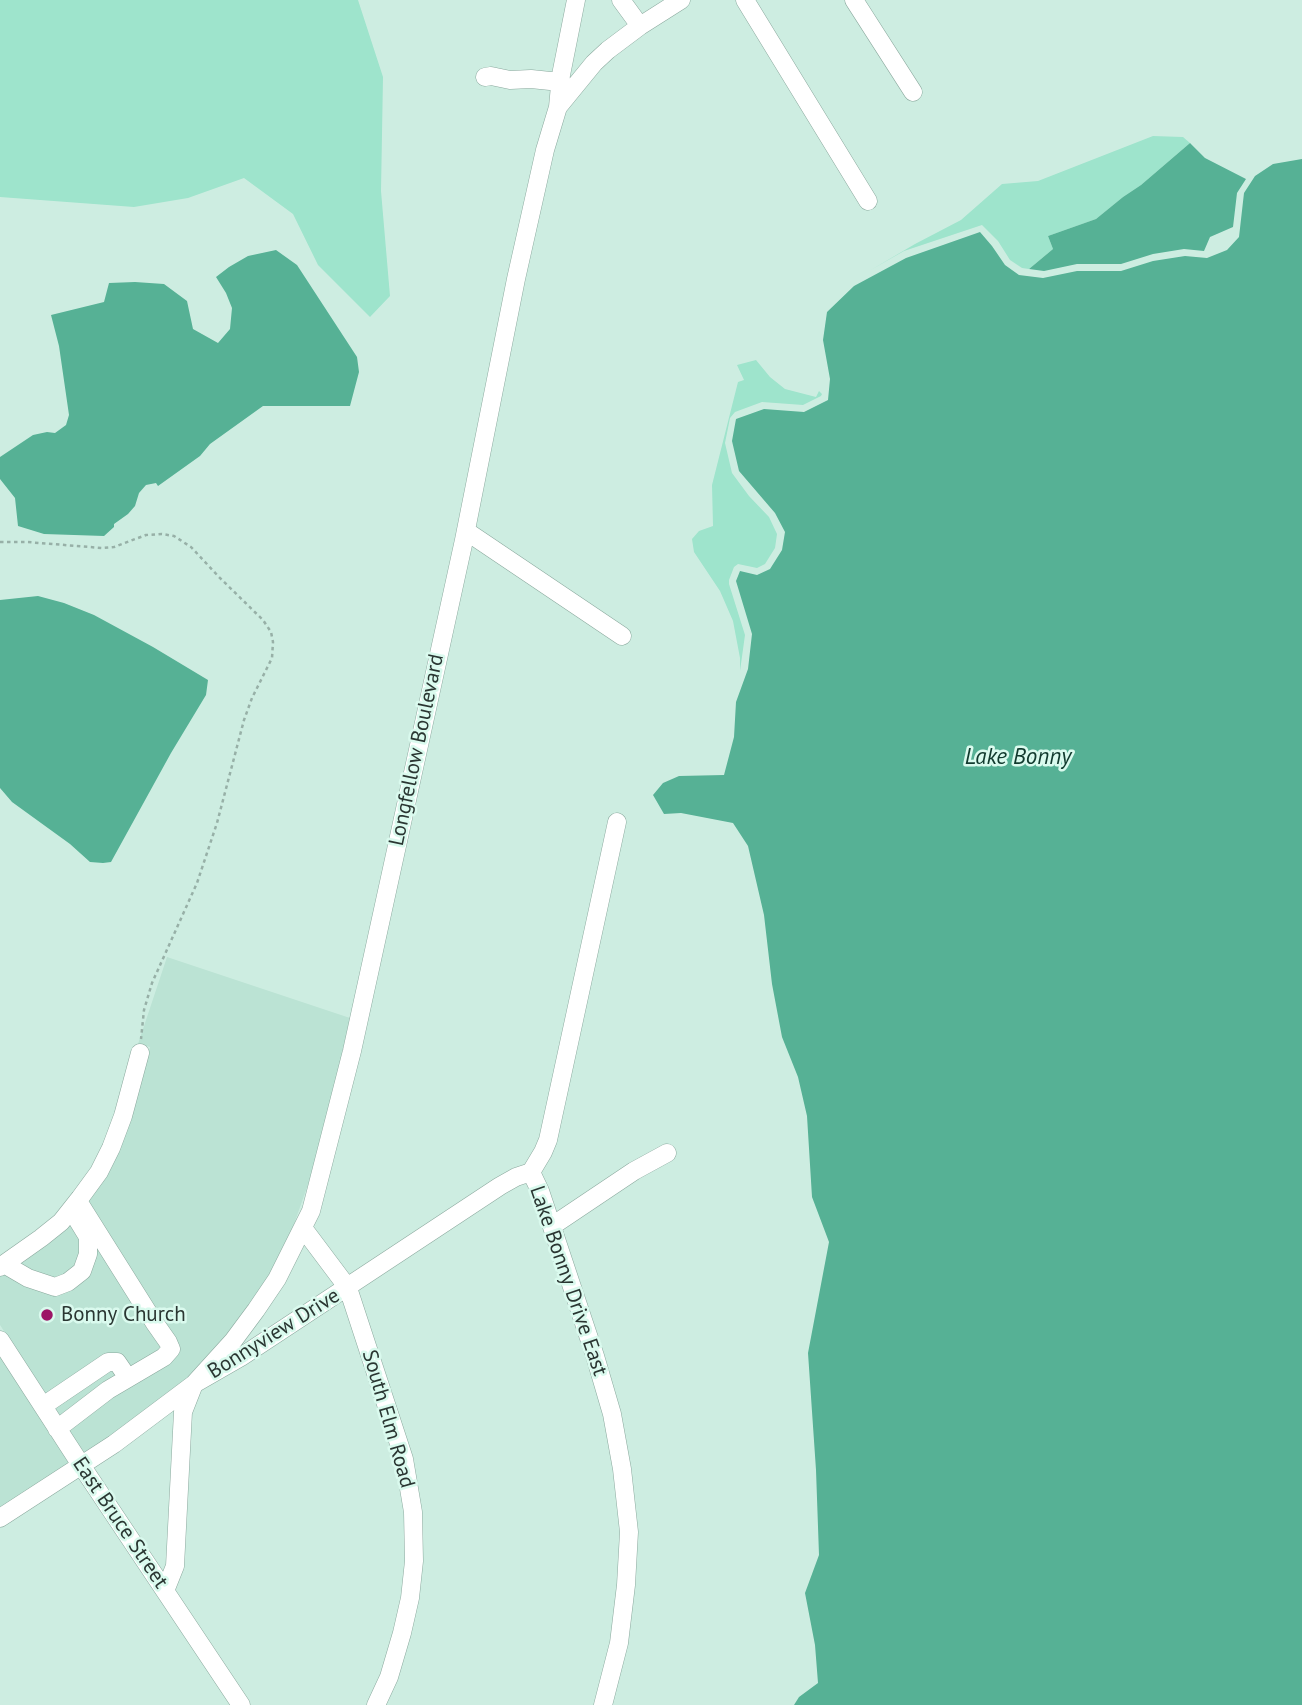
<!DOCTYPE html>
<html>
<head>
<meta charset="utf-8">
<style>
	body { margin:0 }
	canvas { display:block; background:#cdede1 }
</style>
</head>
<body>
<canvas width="1302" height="1705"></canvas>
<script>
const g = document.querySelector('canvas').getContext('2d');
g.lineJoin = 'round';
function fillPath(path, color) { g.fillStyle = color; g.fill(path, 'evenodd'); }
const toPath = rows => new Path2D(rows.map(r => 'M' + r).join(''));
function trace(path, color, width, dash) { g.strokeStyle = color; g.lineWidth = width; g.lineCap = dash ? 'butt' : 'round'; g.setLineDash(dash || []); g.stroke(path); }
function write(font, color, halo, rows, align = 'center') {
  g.font = font + ' "PT Sans",sans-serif'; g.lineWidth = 5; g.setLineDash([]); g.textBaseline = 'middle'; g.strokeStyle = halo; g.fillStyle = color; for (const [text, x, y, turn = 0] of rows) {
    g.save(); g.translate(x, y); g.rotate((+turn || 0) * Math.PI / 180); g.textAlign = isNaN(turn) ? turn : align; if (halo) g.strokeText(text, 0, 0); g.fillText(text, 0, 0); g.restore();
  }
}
const built = toPath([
	[167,957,350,1018,330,1109,318,1156,287,1244,270,1276,227,1337,189,1378,109,1438,84,1454,0,1325,0,1276,46,1245,130,1118,150,1047,138,1044],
	[0,1356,70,1464,0,1509]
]);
const green = toPath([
	[0,0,358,0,383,77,381,191,390,296,370,317,318,265,293,214,244,178,188,198,134,207,0,197],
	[1153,136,1183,137,1190,143,1141,185,1123,197,1096,219,1048,236,1053,249,1029,269,1022,268,1010,260,998,241,982,225,904,251,869,271,915,244,961,220,1002,184,1038,181],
	[756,360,770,377,785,389,816,397,819,391,822,394,821,396,803,405,762,402,735,412,730,418,725,443,732,473,749,496,769,517,777,534,775,548,765,564,757,568,738,564,734,567,729,580,729,584,745,635,740,671,740,658,733,621,720,591,694,552,692,539,699,531,713,526,712,485,738,382,744,380,737,365]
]);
const water = toPath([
	[1190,143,1205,158,1246,179,1237,193,1233,227,1210,237,1204,251,1184,249,1153,254,1121,264,1077,264,1044,271,1029,269,1053,249,1048,236,1096,219,1123,197,1141,185],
	[1302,159,1302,1705,794,1705,799,1697,818,1683,815,1645,805,1593,819,1555,816,1470,808,1353,829,1242,812,1197,807,1116,798,1077,782,1037,772,984,764,915,748,846,733,823,681,813,664,814,653,795,663,783,679,776,724,775,734,737,736,702,748,669,752,634,736,581,740,571,757,575,770,569,782,550,785,532,775,513,739,471,732,441,736,419,764,409,804,412,828,400,830,379,823,340,827,312,854,286,906,258,980,232,992,246,1005,265,1019,275,1043,278,1077,271,1121,271,1153,261,1185,256,1207,258,1227,250,1239,237,1244,193,1255,176,1273,164],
	[276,250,297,265,357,357,359,372,350,406,263,406,210,444,200,456,158,486,156,483,146,485,139,493,135,506,128,514,114,524,114,527,104,536,44,534,18,526,15,498,0,479,0,457,33,435,47,432,55,433,66,425,69,415,59,346,51,315,104,302,109,283,135,282,164,284,187,301,193,329,218,343,230,329,232,308,226,293,216,277,229,267,248,256],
	[38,596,64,603,94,615,153,647,208,680,206,695,171,753,111,862,103,863,90,862,70,844,12,802,0,788,0,600]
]);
const path = toPath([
	[0,542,27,542,102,548,114,547,146,535,162,534,174,536,191,547,219,577,263,620,271,632,273,642,272,658,252,698,244,720,217,823,197,883,152,983,144,1010,141,1039]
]);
const minor = toPath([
	[621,0,640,26],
	[745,0,868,201],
	[854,0,913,92],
	[485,77,491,76,510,80,531,79,560,82],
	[558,107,561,75,576,0],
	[466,531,622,636],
	[552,1226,634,1171,667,1153],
	[303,1228,348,1288,404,1459,413,1512,414,1561,410,1598,402,1633,389,1677,376,1705],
	[4,1264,28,1278,55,1287,68,1282,82,1271,88,1254,88,1237,77,1219],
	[0,1267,41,1238,61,1222,80,1198,99,1172,111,1148,123,1116,140,1053],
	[0,1340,81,1465,241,1705],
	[43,1406,108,1362,117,1362,128,1378],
	[57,1429,108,1390,164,1357,171,1349,168,1342,154,1322,78,1201],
	[0,1518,114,1444,194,1384,233,1341,256,1310,277,1279,311,1211,352,1051,464,540,516,279,545,150,558,107,594,63,608,50,640,26,681,0],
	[165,1591,175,1566,183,1412,194,1384,241,1357,500,1186,516,1177,531,1172],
	[603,1705,619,1643,626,1585,629,1532,622,1469,612,1414,595,1356,540,1191,531,1172,543,1152,548,1140,617,822]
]);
const markers = [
	[47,1315,7,"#9c1666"]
];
const streetNames = [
	["Longfellow Boulevard",417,750,-78],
	["Lake Bonny Drive East",568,1281,71],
	["Bonnyview Drive",274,1334,-32],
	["South Elm Road",388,1419,74],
	["East Bruce Street",120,1523,56]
];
const poiNames = [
	["Bonny Church",61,1315]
];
const waterNames = [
	["Lake Bonny",1018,757]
];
fillPath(built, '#bbe3d4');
fillPath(green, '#9ee4cc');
fillPath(water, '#56b195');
trace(minor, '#8ba99e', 19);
trace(path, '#97b0a7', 2.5, [3.5, 3.5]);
trace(minor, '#fff', 18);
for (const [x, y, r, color] of markers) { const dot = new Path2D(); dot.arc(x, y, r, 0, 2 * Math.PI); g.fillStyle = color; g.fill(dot); trace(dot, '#dafaee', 2.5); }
write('21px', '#2a3632', '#dafaee', streetNames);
write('21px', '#2a3632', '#dafaee', poiNames, 'left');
write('italic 23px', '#113a2e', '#dafaee', waterNames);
</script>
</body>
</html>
